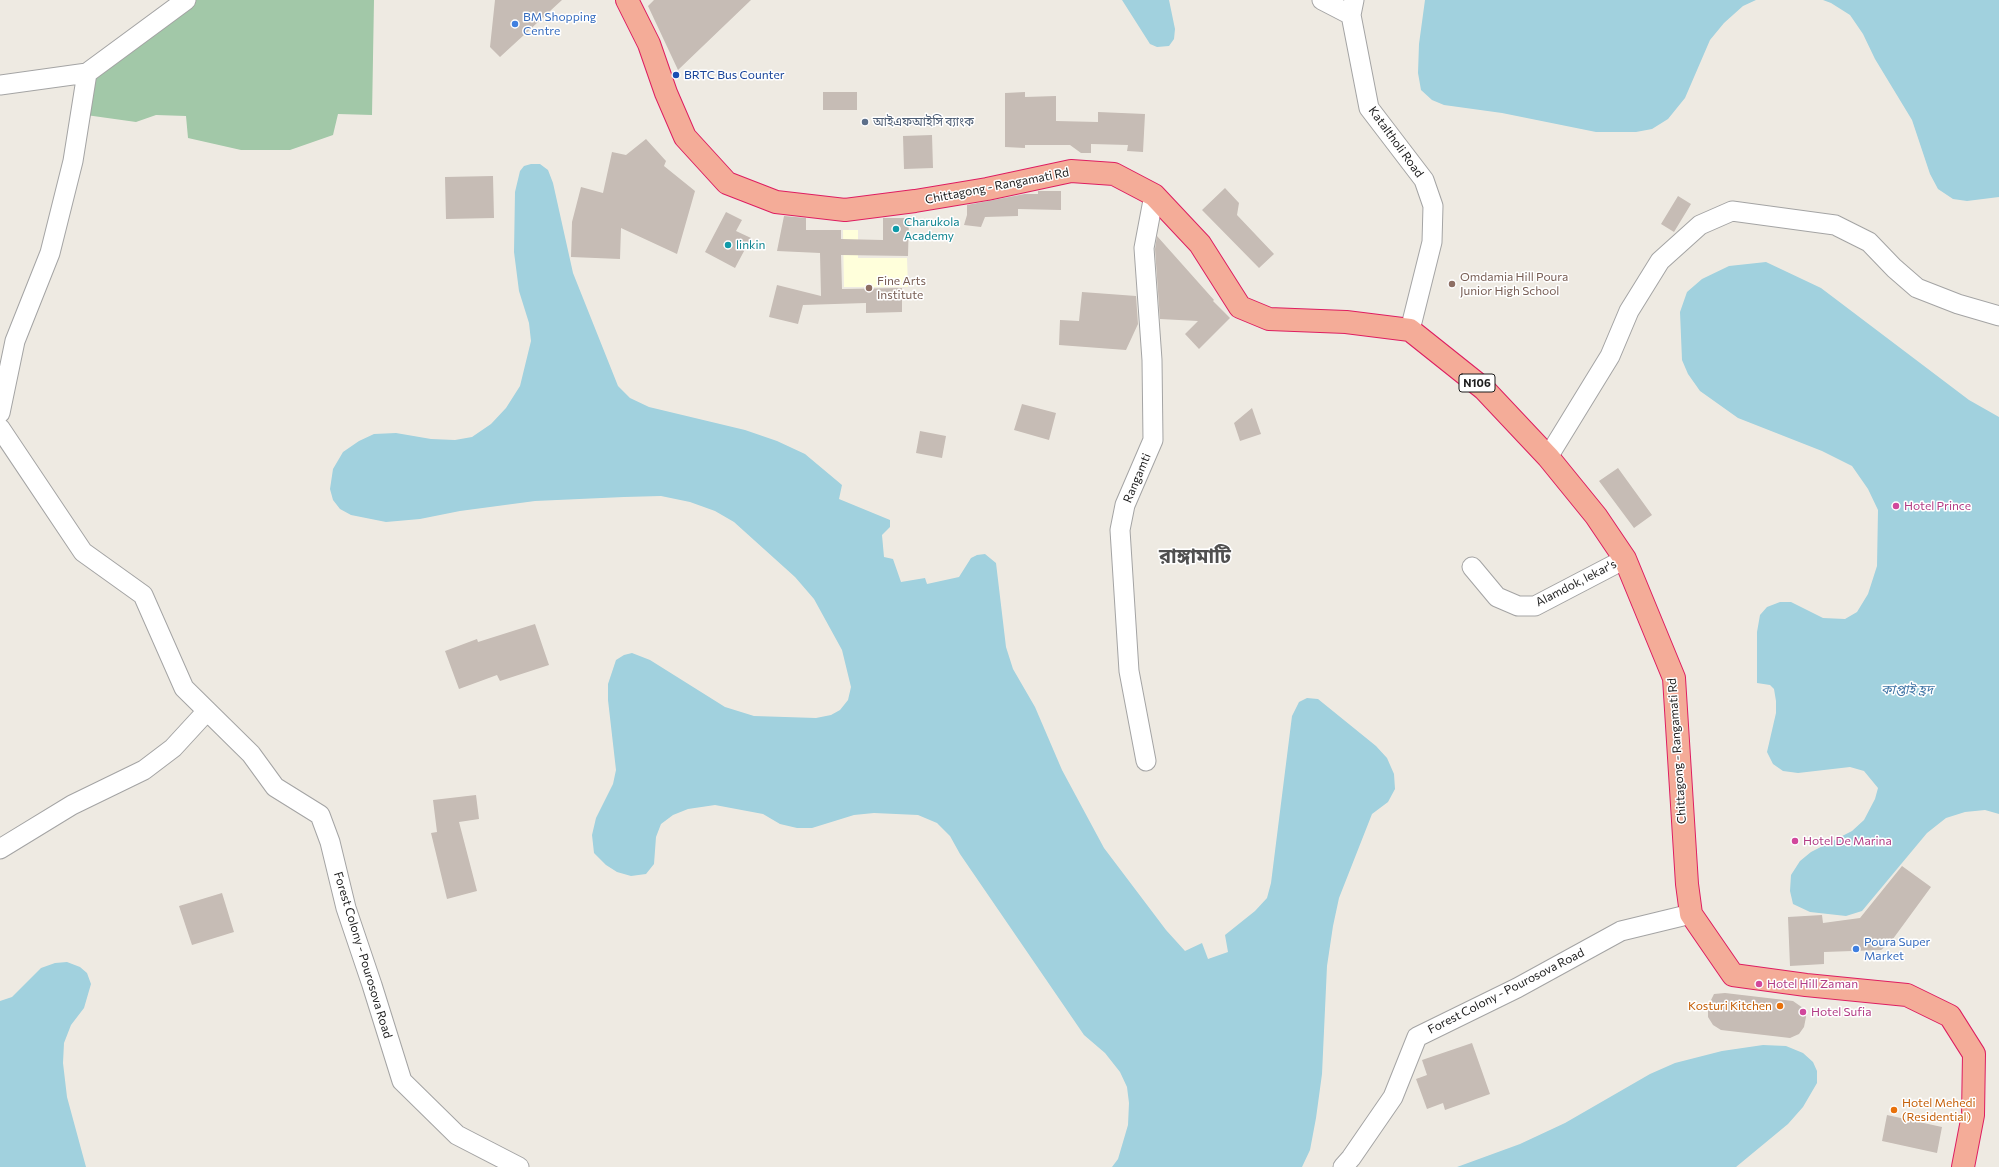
<!DOCTYPE html>
<html>
<head>
<meta charset="utf-8">
<style>
	body { margin:0 }
	canvas { display:block; background:#eeeae2 }
</style>
</head>
<body>
<canvas width="1999" height="1167"></canvas>
<script>
const g = document.querySelector('canvas').getContext('2d');
g.lineJoin = 'round';
function fillPath(path, color) { g.fillStyle = color; g.fill(path, 'evenodd'); }
const toPath = rows => new Path2D(rows.map(r => 'M' + r).join(''));
function trace(path, color, width, dash) { g.strokeStyle = color; g.lineWidth = width; g.lineCap = dash ? 'butt' : 'round'; g.setLineDash(dash || []); g.stroke(path); }
function write(font, color, halo, rows, align = 'center') {
  g.font = font + ' Commissioner,"Noto Sans Bengali",sans-serif'; g.lineWidth = 3; g.setLineDash([]); g.textBaseline = 'middle'; g.strokeStyle = halo; g.fillStyle = color; for (const [text, x, y, turn = 0] of rows) {
    g.save(); g.translate(x, y); g.rotate((+turn || 0) * Math.PI / 180); g.textAlign = isNaN(turn) ? turn : align; if (halo) g.strokeText(text, 0, 0); g.fillText(text, 0, 0); g.restore();
  }
}
const education = toPath([
	[843,230,858,230,858,258,907,258,908,287,844,287]
]);
const cemetery = toPath([
	[196,0,374,0,372,115,338,114,333,135,290,150,241,150,188,138,186,116,156,115,136,122,86,115,95,73]
]);
const water = toPath([
	[1122,0,1169,0,1175,29,1174,39,1169,46,1157,47,1150,44],
	[1425,0,1756,0,1743,6,1724,23,1710,40,1685,98,1668,119,1652,129,1636,132,1596,132,1502,113,1444,105,1432,100,1421,90,1418,73,1419,44],
	[1823,0,1999,0,1999,197,1967,201,1953,199,1938,189,1930,174,1912,120,1875,59,1863,34,1850,15,1831,3],
	[531,164,540,164,548,170,553,183,573,273,618,386,630,398,649,407,745,430,777,441,805,454,842,485,839,499,890,520,890,527,882,535,884,557,893,559,901,582,925,578,927,584,959,577,971,558,977,555,985,554,996,563,1006,647,1013,669,1035,707,1062,770,1104,848,1166,930,1185,951,1202,943,1208,959,1228,952,1225,935,1255,911,1267,898,1271,883,1292,716,1299,702,1307,698,1318,699,1376,746,1387,758,1394,774,1395,789,1388,802,1372,814,1339,898,1333,926,1327,966,1322,1074,1316,1118,1310,1150,1302,1167,1112,1167,1118,1159,1128,1125,1129,1103,1127,1087,1120,1072,1105,1053,1084,1035,960,854,950,836,937,823,918,815,874,813,854,815,812,828,797,828,780,824,763,814,715,805,688,809,673,815,661,824,656,837,654,864,646,874,631,876,617,872,606,865,594,853,592,835,596,818,613,784,616,770,608,700,608,684,616,660,624,655,632,653,650,660,725,707,754,716,816,718,831,715,840,710,848,700,851,687,842,650,814,599,795,577,734,522,715,511,690,502,661,496,624,497,535,501,460,511,420,519,386,522,351,515,340,509,333,500,330,489,333,469,343,452,359,441,374,434,396,433,431,439,455,440,472,437,491,424,506,408,520,386,531,341,529,323,519,291,514,252,515,192,520,171,524,166],
	[1766,262,1821,288,1969,400,1999,417,1999,814,1985,810,1965,812,1946,818,1927,833,1862,911,1846,916,1810,912,1793,904,1790,891,1791,875,1800,861,1811,852,1852,831,1864,820,1875,799,1878,788,1864,771,1850,767,1798,773,1783,771,1773,764,1767,752,1776,713,1776,701,1774,689,1770,685,1757,683,1757,632,1760,615,1767,607,1780,602,1791,602,1823,618,1845,619,1857,612,1868,594,1877,566,1878,510,1868,489,1852,466,1822,451,1738,418,1700,391,1688,374,1682,360,1680,312,1687,292,1702,279,1729,266],
	[67,962,80,967,87,973,91,984,84,1008,71,1025,64,1043,63,1063,67,1097,86,1167,0,1167,0,1001,12,997,41,968,55,963],
	[1763,1045,1786,1046,1803,1053,1813,1062,1817,1071,1817,1083,1803,1107,1788,1124,1736,1167,1457,1167,1520,1144,1565,1123,1650,1074,1675,1063,1722,1051]
]);
const building = toPath([
	[495,0,562,0,500,57,490,47],
	[654,0,751,0,678,70,648,6],
	[823,92,857,92,857,110,823,110],
	[1025,92,1025,97,1056,96,1056,121,1098,122,1098,112,1145,114,1143,152,1127,151,1128,145,1091,144,1091,153,1081,153,1070,145,1025,145,1025,148,1005,147,1005,93],
	[932,135,933,168,904,169,903,136],
	[646,139,666,161,664,166,695,191,677,254,621,228,620,259,571,257,572,222,581,187,603,193,612,152,626,155],
	[493,176,494,218,446,219,445,177],
	[1225,188,1239,203,1237,215,1274,254,1259,268,1202,210],
	[1038,191,1061,191,1061,210,1018,209,1018,216,985,217,981,227,964,225,967,215,967,205,1025,194,1038,194],
	[1678,196,1691,204,1674,232,1661,224],
	[726,212,742,220,736,231,751,238,735,268,705,252],
	[784,216,806,218,806,230,841,230,841,239,883,240,883,218,909,218,908,256,841,255,842,289,902,288,902,312,866,313,866,303,803,305,798,324,769,317,777,285,821,296,820,253,777,251],
	[1157,236,1214,300,1213,301,1230,318,1199,349,1185,334,1198,321,1160,319,1155,249],
	[1082,292,1136,296,1138,324,1126,350,1059,345,1060,320,1079,321],
	[1022,404,1056,413,1049,440,1014,430],
	[1252,408,1261,434,1240,441,1234,423],
	[920,431,946,436,942,458,916,453],
	[1618,468,1652,515,1634,528,1599,481],
	[535,624,549,665,500,681,497,675,459,689,445,651,477,639,478,642],
	[476,795,479,819,459,822,477,891,447,899,431,833,437,832,433,800],
	[1902,866,1931,887,1890,943,1881,950,1824,952,1824,964,1790,966,1788,917,1822,915,1823,923,1860,918],
	[222,893,234,932,192,945,179,906],
	[1725,993,1793,1001,1803,1008,1806,1017,1804,1027,1799,1034,1790,1038,1721,1030,1713,1025,1708,1017,1708,1006,1714,994],
	[1472,1043,1490,1094,1445,1110,1443,1103,1427,1109,1416,1079,1427,1075,1422,1060],
	[1887,1115,1942,1127,1937,1153,1882,1141]
]);
const minor = toPath([
	[1322,0,1351,15],
	[1354,0,1351,15,1369,108,1424,180,1433,206,1432,242,1410,330],
	[0,85,87,73],
	[0,413,15,341,50,253,73,161,87,73,186,0],
	[0,428,83,552,143,595,184,688,251,754,275,787,320,815,330,842,346,908,372,985,402,1081,457,1135,519,1167],
	[1548,457,1610,356,1629,311,1660,261,1700,225,1732,211,1835,225,1869,242,1894,268,1917,288,1958,304,1999,316],
	[1472,567,1497,597,1518,606,1535,606,1625,559],
	[1146,761,1129,671,1120,530,1125,505,1153,440,1152,360,1144,248,1154,195],
	[0,849,72,805,144,770,173,748,207,711],
	[1343,1167,1351,1158,1393,1097,1417,1037,1517,988,1621,931,1691,914]
]);
const trunk = toPath([
	[627,0,649,44,666,93,685,137,727,183,776,202,845,210,915,201,987,189,1071,171,1114,174,1154,195,1200,244,1240,307,1269,319,1346,322,1410,330,1484,389,1548,457,1596,516,1625,559,1674,678,1687,884,1691,914,1733,975,1806,985,1907,995,1950,1016,1974,1054,1973,1115,1963,1167]
]);
const markers = [
	[515,24,4,"#3f7fe0"],
	[676,75,4,"#1a4fb4"],
	[865,122,4,"#5c6f8a"],
	[896,229,4,"#0f9aa8"],
	[728,245,4,"#0f9aa8"],
	[1452,284,4,"#8d6e63"],
	[869,288,4,"#8d6e63"],
	[1896,506,4,"#d1479c"],
	[1795,841,4,"#d1479c"],
	[1856,949,4,"#3f7fe0"],
	[1759,984,4,"#d1479c"],
	[1780,1006,4,"#e8710a"],
	[1803,1012,4,"#d1479c"],
	[1894,1110,4,"#e8710a"]
];
const shields = [
	[1477,383,36]
];
const shieldNames = [
	["N106",1477,383]
];
const shopNames = [
	["BM Shopping",523,17],
	["Centre",523,31],
	["Poura Super",1864,942],
	["Market",1864,956]
];
const transitNames = [
	["BRTC Bus Counter",684,75]
];
const serviceNames = [
	["আইএফআইসি ব্যাংক",873,122]
];
const streetNames = [
	["Kataltholi Road",1396,142,54],
	["Chittagong - Rangamati Rd",997,186,-11],
	["Rangamti",1137,478,-67],
	["Alamdok, lekar's",1576,583,-27],
	["Chittagong - Rangamati Rd",1677,751,-94],
	["Forest Colony - Pourosova Road",363,955,73],
	["Forest Colony - Pourosova Road",1506,991,-27]
];
const cultureNames = [
	["Charukola",904,222],
	["Academy",904,236],
	["linkin",736,245]
];
const educationNames = [
	["Omdamia Hill Poura",1460,277],
	["Junior High School",1460,291],
	["Fine Arts",877,281],
	["Institute",877,295]
];
const hotelNames = [
	["Hotel Prince",1904,506],
	["Hotel De Marina",1803,841],
	["Hotel Hill Zaman",1767,984],
	["Hotel Sufia",1811,1012]
];
const foodNames = [
	["Kosturi Kitchen",1772,1006],
	["Hotel Mehedi",1902,1103,"left"],
	["(Residential)",1902,1117,"left"]
];
const waterNames = [
	["কাপ্তাই হ্রদ",1907,690]
];
const townNames = [
	["রাঙ্গামাটি",1195,556]
];
fillPath(education, '#ffffdb');
fillPath(cemetery, '#a2c8a8');
fillPath(water, '#a1d1de');
fillPath(building, '#c6bcb5');
trace(minor, '#a4a4a4', 21);
trace(trunk, '#de1e61', 24);
trace(minor, '#fff', 19);
trace(trunk, '#f4ac98', 22);
for (const [x, y, r, color] of markers) { const dot = new Path2D(); dot.arc(x, y, r, 0, 2 * Math.PI); g.fillStyle = color; g.fill(dot); trace(dot, '#fff', 1.5); }
for (const [x, y, w] of shields) { const box = new Path2D(); box.roundRect(x - w / 2, y - 9, w, 18, 3); g.fillStyle = '#fff'; g.fill(box); trace(box, '#1d1d1d', 1); }
write('bold 11px', '#1d1d1d', null, shieldNames);
write('12px', '#366cbe', '#fff', shopNames, 'left');
write('12px', '#164399', '#fff', transitNames, 'left');
write('12px', '#4e5e75', '#fff', serviceNames, 'left');
write('12px', '#1d1d1d', '#fff', streetNames);
write('12px', '#0d838f', '#fff', cultureNames, 'left');
write('12px', '#785e54', '#fff', educationNames, 'left');
write('12px', '#b23c85', '#fff', hotelNames, 'left');
write('12px', '#c56008', '#fff', foodNames, 'right');
write('italic 13px', '#4377a7', '#fff', waterNames);
write('bold 20px', '#505050', '#fff', townNames);
</script>
</body>
</html>
